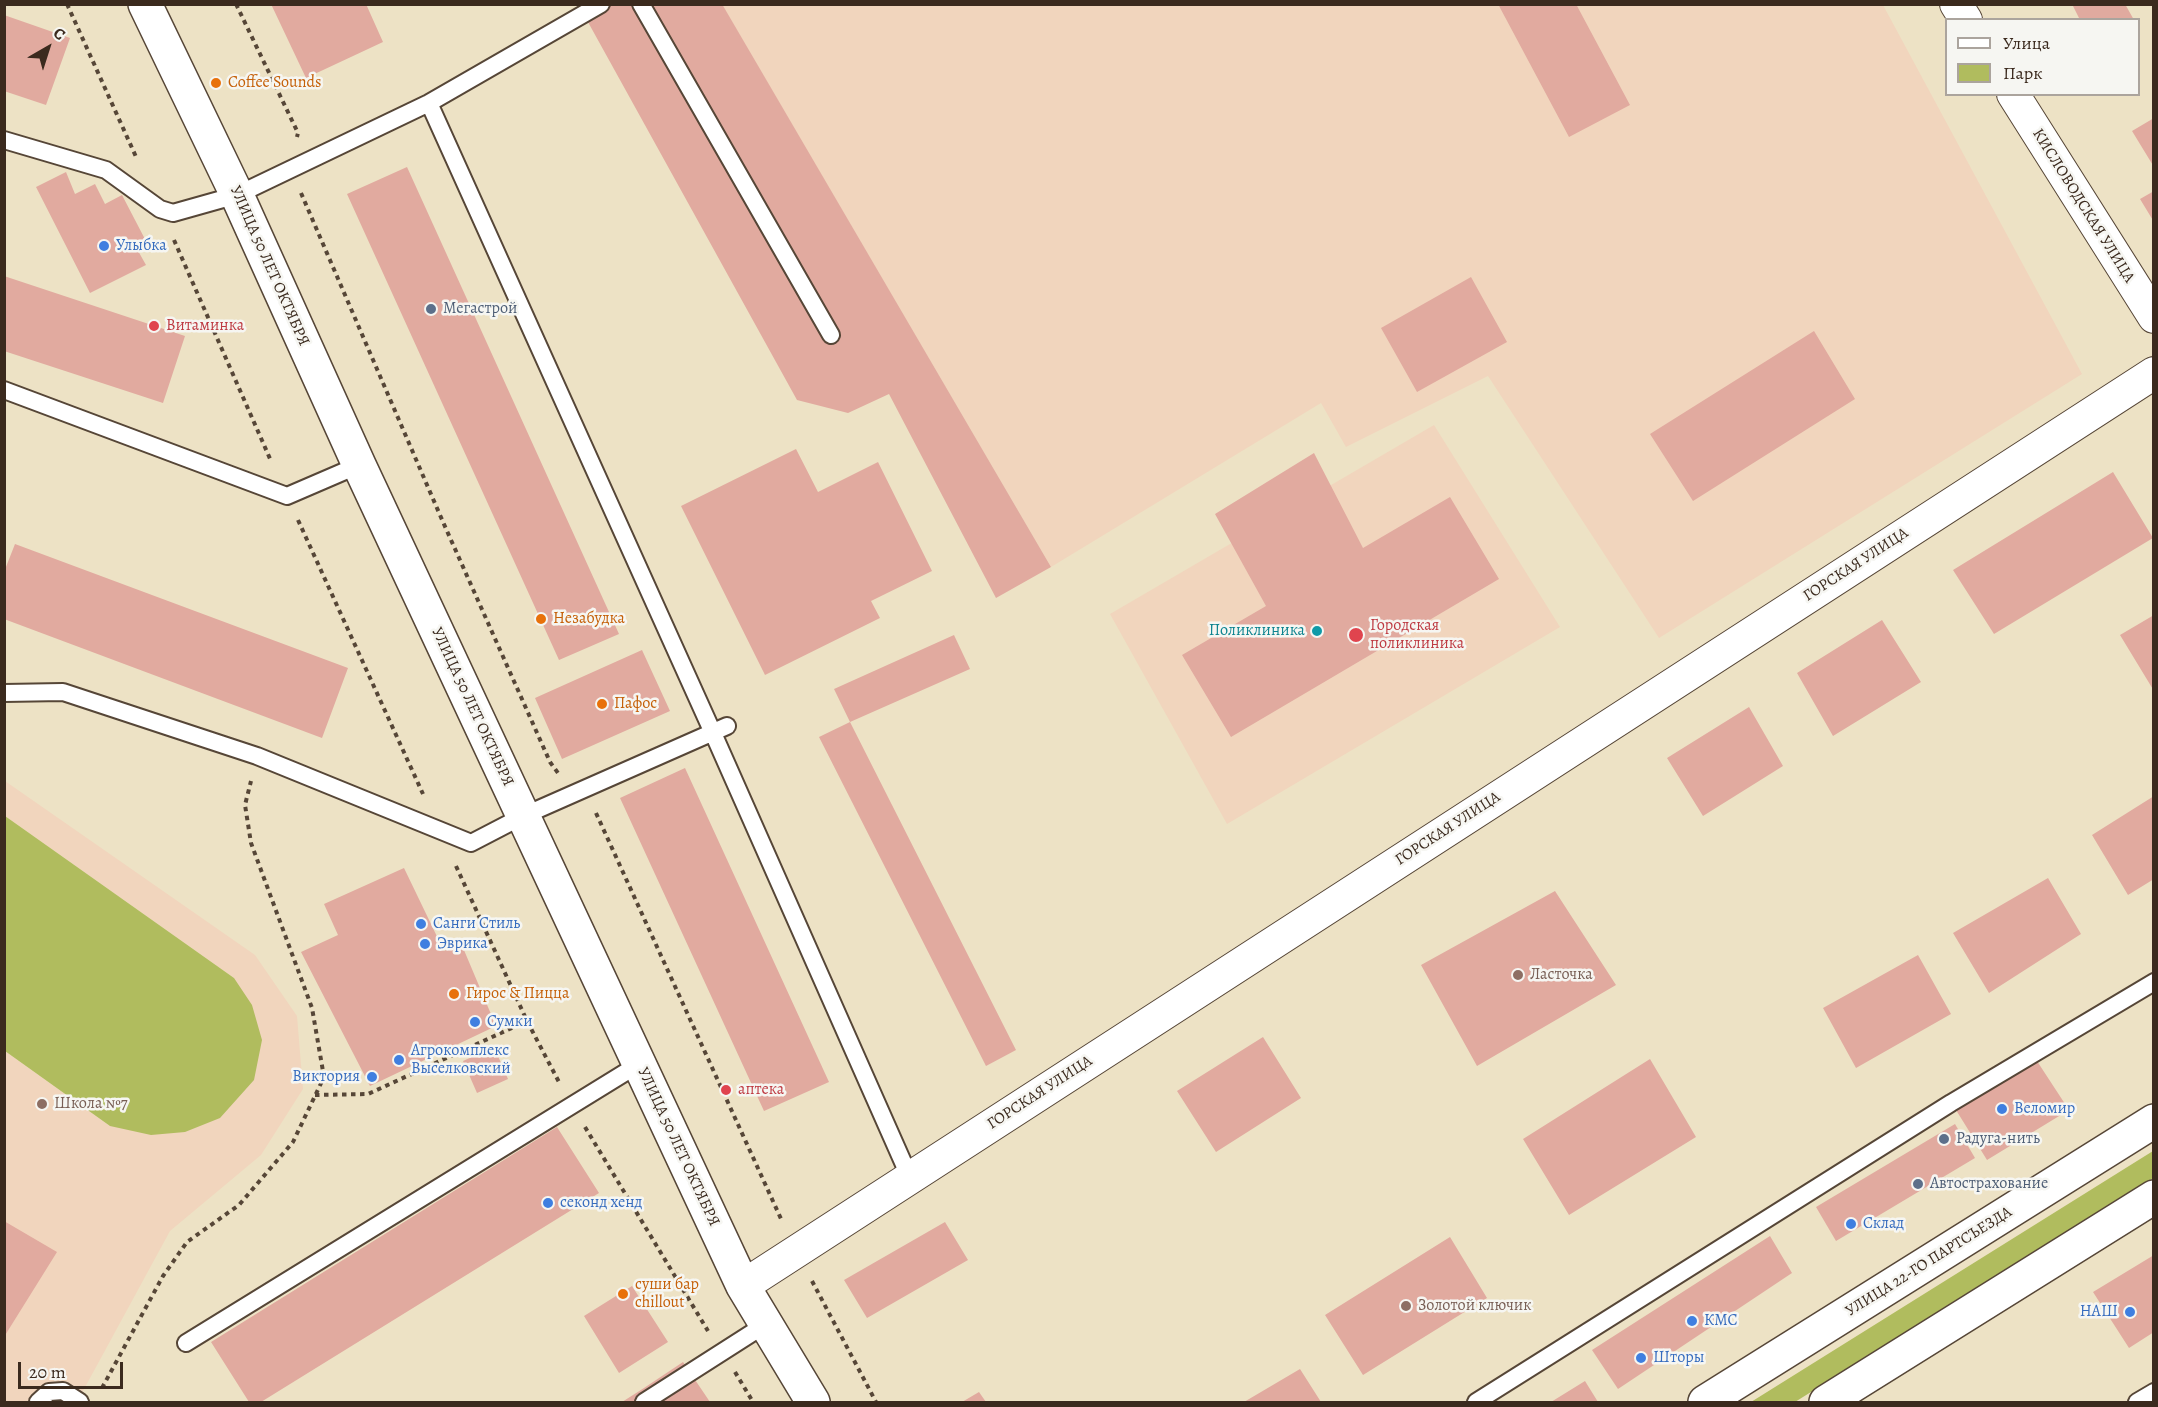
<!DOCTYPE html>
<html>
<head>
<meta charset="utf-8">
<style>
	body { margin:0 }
	#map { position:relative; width:2158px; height:1407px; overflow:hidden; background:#ede2c5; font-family:Alegreya,serif }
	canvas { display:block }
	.frame { position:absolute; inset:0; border:6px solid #3b2a1e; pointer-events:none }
	.legend { position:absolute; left:1945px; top:18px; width:195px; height:78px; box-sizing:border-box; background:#f6f6f2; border:2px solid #aba49d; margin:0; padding:8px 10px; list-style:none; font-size:18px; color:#3b2a1e }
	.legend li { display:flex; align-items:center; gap:12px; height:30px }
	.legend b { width:30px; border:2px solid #aba49d }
	.north { position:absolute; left:18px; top:18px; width:60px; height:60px; -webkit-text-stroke:4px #f6f6f2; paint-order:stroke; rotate:39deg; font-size:16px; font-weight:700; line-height:24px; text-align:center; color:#3b2a1e }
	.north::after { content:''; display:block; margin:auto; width:21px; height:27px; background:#3b2a1e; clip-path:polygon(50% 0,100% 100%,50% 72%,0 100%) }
	.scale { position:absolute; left:18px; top:1362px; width:105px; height:27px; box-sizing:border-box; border:3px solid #3b2a1e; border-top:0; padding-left:8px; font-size:18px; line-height:21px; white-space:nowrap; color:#3b2a1e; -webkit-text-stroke:4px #f6f6f2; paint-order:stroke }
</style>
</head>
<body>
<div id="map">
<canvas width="2158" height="1407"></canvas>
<div class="frame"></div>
<ul class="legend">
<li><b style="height:8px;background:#fff"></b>Улица</li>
<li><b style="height:16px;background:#b0bc5e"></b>Парк</li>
</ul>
<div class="north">С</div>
<div class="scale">20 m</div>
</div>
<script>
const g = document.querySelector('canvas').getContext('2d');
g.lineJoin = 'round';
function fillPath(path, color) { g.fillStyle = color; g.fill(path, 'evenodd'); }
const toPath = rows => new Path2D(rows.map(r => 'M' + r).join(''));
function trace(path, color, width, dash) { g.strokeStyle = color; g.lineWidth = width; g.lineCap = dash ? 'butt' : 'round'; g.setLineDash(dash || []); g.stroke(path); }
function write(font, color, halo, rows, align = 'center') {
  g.font = font + ' Alegreya,serif'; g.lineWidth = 5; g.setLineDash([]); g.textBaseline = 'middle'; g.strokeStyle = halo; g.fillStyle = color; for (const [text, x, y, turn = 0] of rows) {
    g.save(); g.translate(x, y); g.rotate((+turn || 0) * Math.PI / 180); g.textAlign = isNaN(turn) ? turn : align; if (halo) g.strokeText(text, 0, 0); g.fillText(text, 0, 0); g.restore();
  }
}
const built = toPath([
	[722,5,1883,5,2082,374,1659,638,1488,376,1346,447,1321,403,1051,567],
	[1434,425,1560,627,1227,824,1110,614],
	[5,781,255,955,297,1016,303,1089,261,1155,170,1231,77,1402,5,1402,5,1051,110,1126,234,978,5,816]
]);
const green = toPath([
	[5,816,234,978,252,1005,262,1040,254,1080,220,1118,185,1132,151,1135,110,1126,5,1051],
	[2153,1151,2153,1178,1795,1402,1751,1402]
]);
const building = toPath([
	[271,4,366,4,383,42,306,78],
	[578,4,722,4,1051,567,996,598,889,394,848,413,797,400],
	[1498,4,1576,4,1630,105,1569,137],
	[2072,4,2125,4,2134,20,2080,20],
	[4,15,70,38,46,105,4,91],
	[2154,118,2154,167,2132,131],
	[407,167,619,634,559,660,347,194],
	[66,172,75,194,95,184,105,204,122,195,147,243,137,249,146,265,90,293,36,187],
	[2154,191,2154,222,2140,199],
	[4,276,185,336,163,403,4,351],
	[1471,277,1507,342,1417,392,1381,328],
	[1814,331,1855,399,1693,501,1650,434],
	[796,449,818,492,878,462,932,571,871,601,880,618,765,675,681,506],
	[1314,453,1363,548,1450,497,1499,579,1231,737,1182,655,1266,606,1215,514],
	[2113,472,2153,538,1994,634,1953,570],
	[15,544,348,668,322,738,4,619,4,572],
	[2154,615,2154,691,2120,635],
	[1882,620,1921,682,1833,736,1797,673],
	[954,635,970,669,850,722,834,689],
	[642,650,670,711,562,759,535,698],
	[1749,707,1783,766,1703,816,1667,758],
	[850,722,1016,1050,986,1066,819,737],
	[685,768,829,1082,764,1111,620,798],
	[2154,796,2154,879,2128,895,2092,835],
	[404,868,444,951,461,943,496,1026,370,1086,301,952,338,935,324,904],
	[2048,878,2081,934,1989,993,1953,933],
	[1555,891,1616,985,1477,1066,1421,965],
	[1918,955,1951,1014,1856,1068,1823,1008],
	[1263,1037,1301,1098,1216,1152,1177,1091],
	[494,1047,508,1079,477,1093,463,1061],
	[2035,1058,2069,1110,1987,1160,1956,1110],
	[1650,1059,1696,1137,1569,1215,1523,1139],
	[1955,1124,1975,1158,1836,1241,1816,1207],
	[557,1127,599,1193,261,1402,249,1402,211,1342],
	[4,1221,57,1252,4,1337],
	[945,1222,968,1260,867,1318,844,1280],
	[1770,1236,1792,1273,1618,1389,1592,1350],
	[1450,1237,1487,1298,1363,1375,1325,1315],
	[2154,1255,2154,1332,2129,1348,2093,1292],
	[632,1286,668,1342,619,1373,584,1316],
	[683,1362,710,1402,622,1402,644,1388],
	[1300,1369,1321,1402,1244,1402],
	[1585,1381,1598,1402,1551,1402],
	[979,1392,986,1402,962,1402]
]);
const path = toPath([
	[67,4,137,159],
	[236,4,298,133,297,137],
	[301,193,443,522,550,762,558,773],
	[174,240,271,461],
	[298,520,423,794],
	[596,813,782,1221],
	[456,866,527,1021,560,1084],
	[315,1095,368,1094,527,1021],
	[585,1127,708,1331],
	[812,1281,876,1402],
	[735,1372,753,1402],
	[102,1388,163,1276,187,1242,239,1205,293,1142,324,1077,312,1008,251,843,245,805,251,781]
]);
const service = toPath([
	[641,4,831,335],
	[429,103,713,733,910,1178],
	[4,140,106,170,160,209,173,213,237,195,429,103,601,4],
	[4,390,287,496,359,465],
	[4,693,63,692,257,756,471,843,523,816,727,726],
	[186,1343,639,1064],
	[38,1402,49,1392,63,1391,80,1402],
	[644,1402,766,1324],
	[1476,1402,1951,1103,2154,982],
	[2137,1402,2154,1392]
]);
const minor = toPath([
	[1956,4,1966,20],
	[2013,94,2154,317],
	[743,1286,2154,373]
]);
const secondary = toPath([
	[145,4,237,195,359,465,743,1286,813,1402],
	[1705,1402,2154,1121],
	[1826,1402,2154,1197]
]);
const markers = [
	[216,83,6,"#e8710a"],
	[104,246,6,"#3f7fe0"],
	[431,309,6,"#5c6f8a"],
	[154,326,6,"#e0444e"],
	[541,619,6,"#e8710a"],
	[1317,631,6,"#0f9aa8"],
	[1356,635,8,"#e0444e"],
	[602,704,6,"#e8710a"],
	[421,924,6,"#3f7fe0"],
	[425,944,6,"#3f7fe0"],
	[1518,975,6,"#8d6e63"],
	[454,994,6,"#e8710a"],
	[475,1022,6,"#3f7fe0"],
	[399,1060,6,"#3f7fe0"],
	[372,1077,6,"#3f7fe0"],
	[726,1090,6,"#e0444e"],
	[42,1104,6,"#8d6e63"],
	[2002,1109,6,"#3f7fe0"],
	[1944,1139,6,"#5c6f8a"],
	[1918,1184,6,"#5c6f8a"],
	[548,1203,6,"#3f7fe0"],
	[1851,1224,6,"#3f7fe0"],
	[623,1294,6,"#e8710a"],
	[1406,1306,6,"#8d6e63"],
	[2130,1312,6,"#3f7fe0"],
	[1692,1321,6,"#3f7fe0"],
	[1641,1358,6,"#3f7fe0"]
];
const foodNames = [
	["Coffee Sounds",228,83],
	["Незабудка",553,619],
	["Пафос",614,704],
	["Гирос & Пицца",466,994],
	["суши бар",635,1285],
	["chillout",635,1303]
];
const streetNames = [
	["КИСЛОВОДСКАЯ УЛИЦА",2083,206,58],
	["УЛИЦА 50 ЛЕТ ОКТЯБРЯ",269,266,66],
	["ГОРСКАЯ УЛИЦА",1856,565,-33],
	["УЛИЦА 50 ЛЕТ ОКТЯБРЯ",472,707,65],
	["ГОРСКАЯ УЛИЦА",1448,829,-33],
	["ГОРСКАЯ УЛИЦА",1040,1093,-33],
	["УЛИЦА 50 ЛЕТ ОКТЯБРЯ",678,1147,65],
	["УЛИЦА 22-ГО ПАРТСЪЕЗДА",1929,1262,-32]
];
const shopNames = [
	["Улыбка",116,246],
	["Санги Стиль",433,924],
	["Эврика",437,944],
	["Сумки",487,1022],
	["Агрокомплекс",411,1051],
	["Выселковский",411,1069],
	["Виктория",360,1077,"right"],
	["Веломир",2014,1109],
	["секонд хенд",560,1203],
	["Склад",1863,1224],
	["НАШ",2118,1312,"right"],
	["КМС",1704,1321],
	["Шторы",1653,1358]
];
const serviceNames = [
	["Мегастрой",443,309],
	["Радуга-нить",1956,1139],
	["Автострахование",1930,1184]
];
const healthNames = [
	["Витаминка",166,326],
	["Городская",1370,626],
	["поликлиника",1370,644],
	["аптека",738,1090]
];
const cultureNames = [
	["Поликлиника",1305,631]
];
const educationNames = [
	["Ласточка",1530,975],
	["Школа №7",54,1104],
	["Золотой ключик",1418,1306]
];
fillPath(built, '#f1d5bd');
fillPath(green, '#b0bc5e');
fillPath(building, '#e1aa9f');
trace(service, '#564637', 20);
trace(minor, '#564637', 34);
trace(secondary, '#564637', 36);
trace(path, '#564637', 4, [4.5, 4.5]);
trace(service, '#fff', 16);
trace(minor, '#fff', 32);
trace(secondary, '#fff', 33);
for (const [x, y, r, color] of markers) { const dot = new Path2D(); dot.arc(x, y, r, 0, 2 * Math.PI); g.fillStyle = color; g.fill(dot); trace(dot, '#f6f6f2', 2); }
write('16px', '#c56008', '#f6f6f2', foodNames, 'left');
write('16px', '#3b2a1e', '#f6f6f2', streetNames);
write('16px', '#366cbe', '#f6f6f2', shopNames, 'left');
write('16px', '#4e5e75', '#f6f6f2', serviceNames, 'left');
write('16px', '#be3a42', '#f6f6f2', healthNames, 'left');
write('16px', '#0d838f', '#f6f6f2', cultureNames, 'right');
write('16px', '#785e54', '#f6f6f2', educationNames, 'left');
</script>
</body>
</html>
